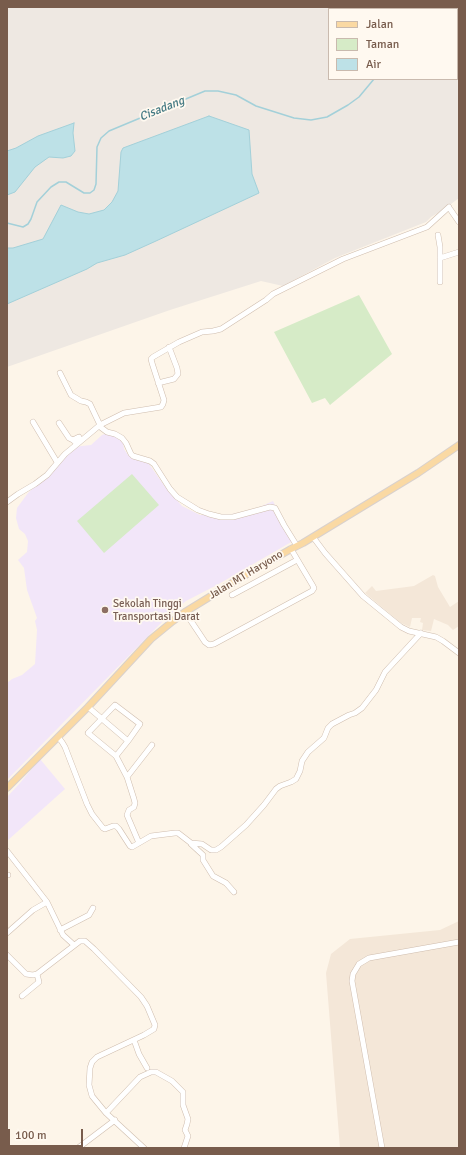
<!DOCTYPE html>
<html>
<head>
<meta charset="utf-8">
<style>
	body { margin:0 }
	#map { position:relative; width:466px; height:1155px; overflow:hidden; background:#fdf5e9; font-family:Signika,sans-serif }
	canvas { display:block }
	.frame { position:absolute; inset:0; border:8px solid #785c4c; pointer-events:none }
	.legend { position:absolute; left:328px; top:8px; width:130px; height:72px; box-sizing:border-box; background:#fff9f0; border:1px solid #c9baae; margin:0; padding:5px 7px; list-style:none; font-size:12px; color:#785c4c }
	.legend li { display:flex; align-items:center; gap:8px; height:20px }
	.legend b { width:20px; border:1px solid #c9baae }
	.scale { position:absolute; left:8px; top:1129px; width:75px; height:18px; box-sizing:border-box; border:2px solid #785c4c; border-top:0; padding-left:5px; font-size:12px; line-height:14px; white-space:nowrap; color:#785c4c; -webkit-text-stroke:3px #fff9f0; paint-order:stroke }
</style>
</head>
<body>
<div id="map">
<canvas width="466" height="1155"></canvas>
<div class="frame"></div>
<ul class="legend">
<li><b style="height:5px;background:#fad9a3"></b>Jalan</li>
<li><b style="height:11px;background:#d6ebc7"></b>Taman</li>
<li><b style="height:11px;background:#bde1e7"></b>Air</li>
</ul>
<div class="scale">100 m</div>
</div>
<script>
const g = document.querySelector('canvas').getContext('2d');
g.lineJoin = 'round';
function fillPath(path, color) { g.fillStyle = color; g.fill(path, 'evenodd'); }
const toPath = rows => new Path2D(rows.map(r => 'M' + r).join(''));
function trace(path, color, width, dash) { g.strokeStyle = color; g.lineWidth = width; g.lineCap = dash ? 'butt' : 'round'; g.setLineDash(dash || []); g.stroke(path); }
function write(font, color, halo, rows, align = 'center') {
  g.font = font + ' Signika,sans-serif'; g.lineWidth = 3.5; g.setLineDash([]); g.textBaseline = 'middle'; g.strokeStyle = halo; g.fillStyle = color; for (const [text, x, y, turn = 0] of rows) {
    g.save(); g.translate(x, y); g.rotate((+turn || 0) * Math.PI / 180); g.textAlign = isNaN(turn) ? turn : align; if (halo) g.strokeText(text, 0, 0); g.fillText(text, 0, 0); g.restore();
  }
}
const residential = toPath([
	[433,575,435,576,438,587,450,607,459,601,459,626,453,630,448,625,434,619,431,631,422,630,423,623,420,622,421,618,412,618,410,627,401,623,365,593,372,586,376,591,414,586],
	[459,921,459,1148,340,1148,326,973,331,954,350,939,440,930]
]);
const industrial = toPath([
	[7,7,459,7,459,198,443,210,431,217,426,222,335,258,283,286,261,281,170,310,7,367],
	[329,9,457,9,457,79,329,79]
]);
const education = toPath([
	[108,433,116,436,123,442,124,449,128,455,146,461,149,464,166,488,182,506,200,515,232,514,253,510,273,501,293,541,217,585,186,601,164,620,7,780,7,683,12,679,22,675,35,664,37,630,35,621,37,618,27,590,24,568,18,560,27,552,28,541,25,534,19,529,16,518,17,508,28,493,73,447,91,445,102,435],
	[40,759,65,789,7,841,7,797,20,783]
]);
const green = toPath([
	[359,295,392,354,330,405,325,398,312,403,274,332],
	[132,474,159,505,104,553,77,521]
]);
const water = toPath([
	[209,116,249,130,252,174,259,193,156,241,125,255,97,263,87,269,7,304,7,248,13,248,43,239,61,205,78,212,89,214,104,210,112,202,118,191,121,152,123,148,209,116],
	[74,123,73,133,75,151,71,156,63,158,49,157,35,167,15,192,7,195,7,151,16,148,38,136,74,123]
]);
const stream = toPath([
	[457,32,459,32],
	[7,223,23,227,28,224,31,219,37,202,51,187,59,182,66,182,84,193,90,193,94,190,96,184,97,147,101,138,109,131,205,91,218,91,236,95,256,106,294,118,311,120,327,117,348,105,359,97,374,79]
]);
const minor = toPath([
	[450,209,459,222],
	[438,235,440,247,440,282],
	[440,258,459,252],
	[60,373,71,395,81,401,86,402,90,404,100,425],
	[158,383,174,379,178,374,177,368,169,347],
	[33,422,57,462],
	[59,423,69,438,73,440],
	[99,426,107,432,115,434,122,438,126,443,131,454,133,456,150,461,154,464,170,489,177,497,198,510,209,514,221,517,233,517,270,507,275,508,284,525,297,546],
	[75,442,73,440,79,437],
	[7,502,18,494,35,484,47,475,65,454,76,445,100,425,124,413,161,407,163,404,164,400,152,363,151,359,153,357,179,342,202,332,213,331,221,329,266,300,273,294,343,259,427,227,449,207],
	[313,537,325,553,363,596,401,627,409,631,436,637,443,641,459,653],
	[232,595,297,560],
	[185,612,205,642,209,645,214,644,312,591,314,588,313,586,291,549],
	[88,707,128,741,116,756,127,777,134,799,135,803,134,807,129,810,127,815,139,843],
	[58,737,62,742,65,747,87,804,92,814,103,828,105,829,113,826,116,826,119,829,130,846,132,847,151,836,175,833,178,833,191,843,202,844,211,850,216,850,221,847,246,825,264,805,276,789,280,786,291,782,296,779,300,771,302,761,308,752,324,738,328,728,332,724,349,715,355,713,362,708,376,690,385,672,421,633],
	[116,756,88,733,115,705,140,724,128,741],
	[127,777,152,745],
	[191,844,203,855,203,860,213,876,226,883,234,892],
	[7,851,47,902,63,935,74,945],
	[7,875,8,875],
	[60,930,89,915,93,908],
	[7,933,33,910,47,902],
	[7,955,26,974,33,975,37,974,80,941,85,941,94,949,141,997,147,1006,155,1025,154,1029,144,1035,97,1057,92,1062,90,1068,89,1085,92,1096,106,1113,144,1148],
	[22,996,39,982,37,974],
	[134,1040,139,1054,147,1068],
	[106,1113,140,1077,151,1072,156,1072,172,1081,183,1092,183,1105,188,1119,187,1124,185,1130,188,1136,184,1148],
	[78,1148,115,1120],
	[382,1148,352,981,353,974,359,964,369,958,459,942]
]);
const major = toPath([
	[7,788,88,707,151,639,173,621,185,612,242,577,291,549,303,543,418,473,459,445]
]);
const markers = [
	[105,610,4,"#8d6e63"]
];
const streetNames = [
	["Jalan MT Haryono",246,575,-31]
];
const educationNames = [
	["Sekolah Tinggi",113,604],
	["Transportasi Darat",113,617]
];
const waterNames = [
	["Cisadang",162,109,-22]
];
fillPath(residential, '#f4e7d8');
fillPath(industrial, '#eee8e2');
fillPath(education, '#f2e6f9');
fillPath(green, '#d6ebc7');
fillPath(water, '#bde1e7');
trace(water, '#a3d0d9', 1);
trace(stream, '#a3d0d9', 1.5);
trace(minor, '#cfbdae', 6);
trace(major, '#d9d1cd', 8);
trace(minor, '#fff', 5);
trace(major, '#fad9a3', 6);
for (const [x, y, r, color] of markers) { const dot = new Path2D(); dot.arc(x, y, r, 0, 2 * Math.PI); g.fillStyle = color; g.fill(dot); trace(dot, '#fff9f0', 1.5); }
write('11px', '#785c4c', '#fff9f0', streetNames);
write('11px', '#785e54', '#fff9f0', educationNames, 'left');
write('italic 12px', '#437983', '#fff9f0', waterNames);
</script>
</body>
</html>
